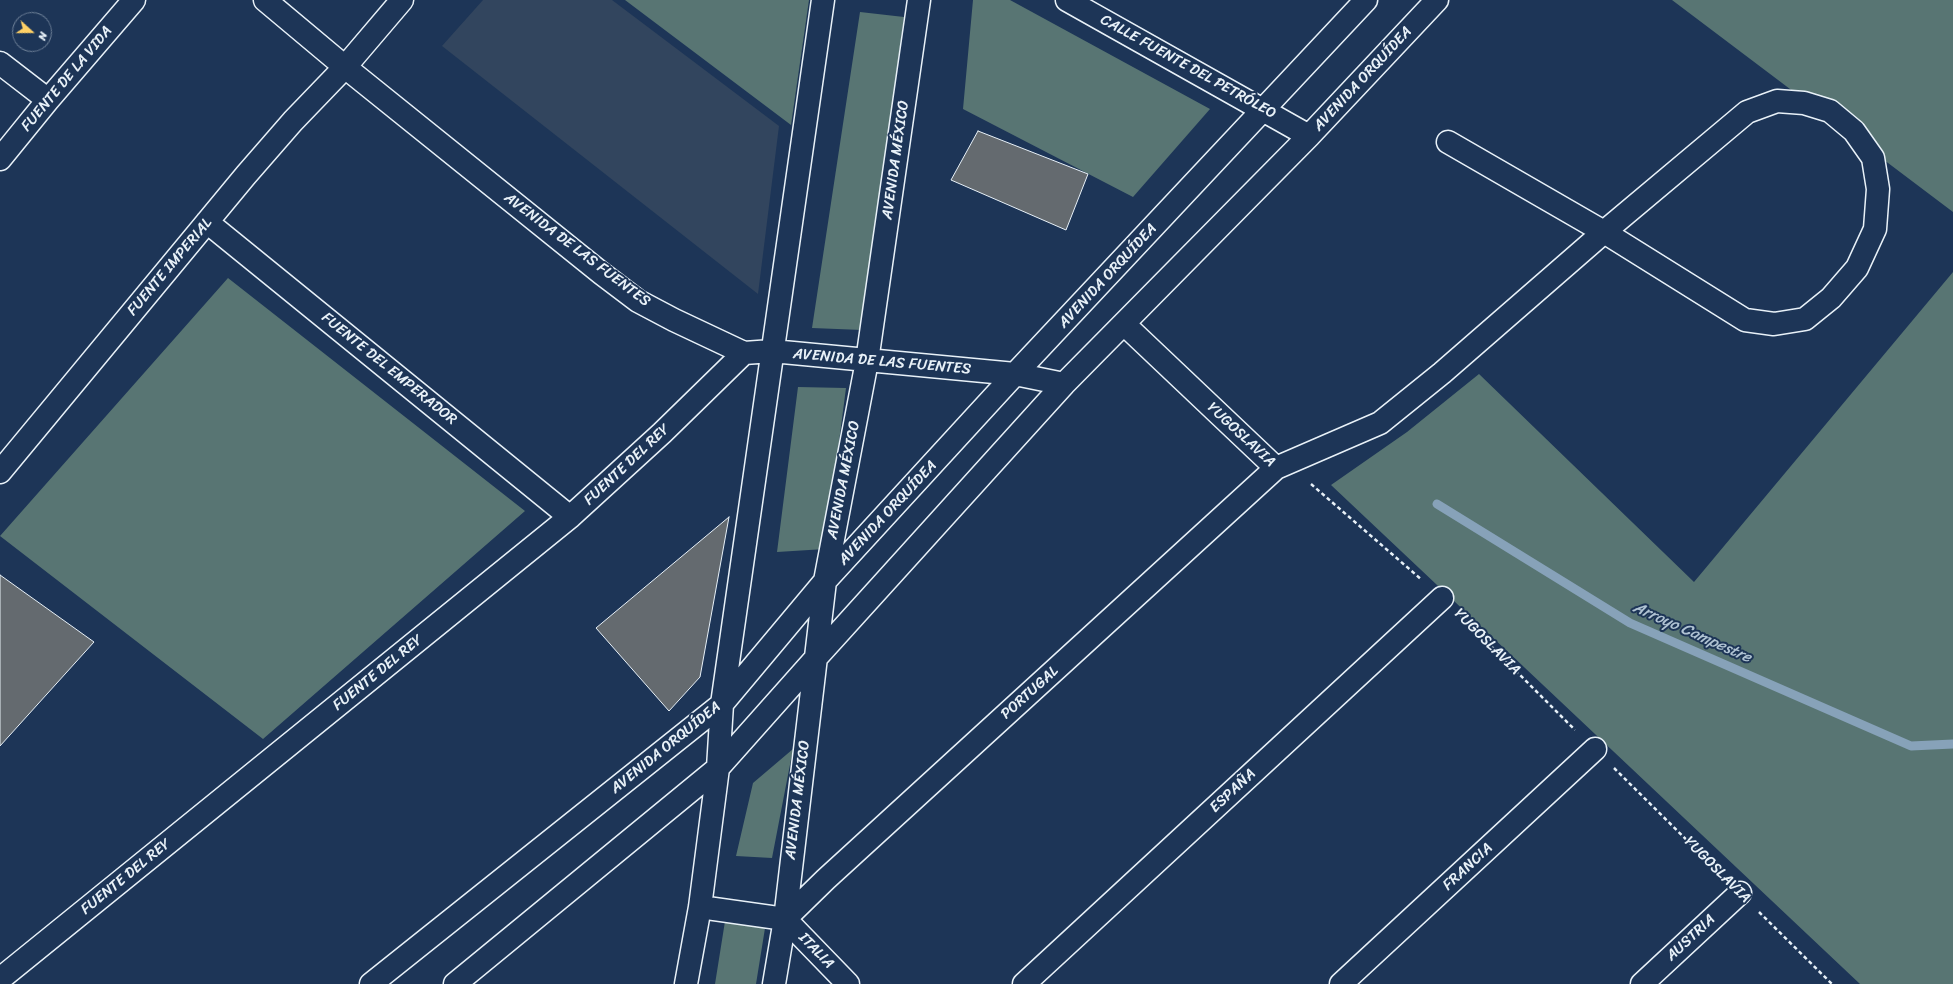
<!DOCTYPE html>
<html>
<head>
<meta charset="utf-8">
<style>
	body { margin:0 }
	#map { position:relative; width:1953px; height:984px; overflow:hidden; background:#1d3557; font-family:Sriracha,sans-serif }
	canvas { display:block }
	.north { position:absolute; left:12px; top:12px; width:40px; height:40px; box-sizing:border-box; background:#1d3557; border:1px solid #6e8097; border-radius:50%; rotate:111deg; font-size:11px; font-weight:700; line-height:16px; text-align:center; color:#e8f1f8 }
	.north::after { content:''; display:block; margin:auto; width:14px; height:18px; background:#ffd166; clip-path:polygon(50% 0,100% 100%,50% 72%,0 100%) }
</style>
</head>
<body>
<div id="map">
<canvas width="1953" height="984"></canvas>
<div class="north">N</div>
</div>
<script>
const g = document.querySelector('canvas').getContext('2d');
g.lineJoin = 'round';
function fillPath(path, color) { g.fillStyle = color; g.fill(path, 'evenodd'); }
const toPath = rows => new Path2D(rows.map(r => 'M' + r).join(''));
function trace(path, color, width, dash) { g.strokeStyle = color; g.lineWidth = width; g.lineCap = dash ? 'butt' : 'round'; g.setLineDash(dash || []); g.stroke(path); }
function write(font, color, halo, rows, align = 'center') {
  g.font = font + ' Sriracha,sans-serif'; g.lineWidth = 4; g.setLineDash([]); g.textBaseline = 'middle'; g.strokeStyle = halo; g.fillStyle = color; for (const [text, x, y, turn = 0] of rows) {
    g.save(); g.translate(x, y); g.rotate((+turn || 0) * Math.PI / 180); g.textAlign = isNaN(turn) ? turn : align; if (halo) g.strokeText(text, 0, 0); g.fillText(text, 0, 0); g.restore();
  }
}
const built = toPath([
	[483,0,612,0,779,126,758,294,442,46]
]);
const green = toPath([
	[625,0,809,0,791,125],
	[973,0,1010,0,1210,109,1133,197,963,109],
	[1672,0,1953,0,1953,212],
	[860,12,904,17,862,330,812,328],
	[1953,272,1953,984,1860,984,1331,485,1407,432,1479,374,1694,582],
	[228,278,525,511,263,739,0,536],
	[798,387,846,388,825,549,777,552],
	[793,749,772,858,736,856,753,783],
	[726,915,766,922,756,984,715,984]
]);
const stream = toPath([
	[1437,504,1630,623,1911,746,1953,744]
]);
const building = toPath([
	[978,131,1088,174,1066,230,951,180,978,131],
	[729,517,700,677,669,711,596,628,729,517],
	[0,575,94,642,0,746,0,575]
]);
const path = toPath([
	[1311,484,1422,580],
	[1461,616,1575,730],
	[1614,768,1720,873],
	[1759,912,1832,984]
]);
const minor = toPath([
	[265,0,345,67,601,273,638,301,674,320,744,353,772,351,1015,374,1064,384],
	[1067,0,1309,136],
	[0,63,48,100],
	[0,159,48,100,134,0],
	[207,222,570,517],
	[1124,324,1276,468],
	[0,472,246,175,293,121,345,67,402,0],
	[700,907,785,919],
	[785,919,826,879,1276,468,1380,423,1442,373,1604,232,1747,112,1777,101,1804,103,1830,111,1854,131,1873,158,1878,189,1875,229,1857,268,1831,298,1805,319,1774,324,1745,320,1604,232,1448,142],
	[785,919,848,984],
	[0,979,570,517,662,433,744,353],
	[371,984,722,704,825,581,1015,374,1366,0],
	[455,984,718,768,815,659,1064,384,1309,136,1437,0],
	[686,984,700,907,718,768,722,704,823,0],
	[774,984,785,919,825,581,867,361,919,0],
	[1024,984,1442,598],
	[1341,984,1595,749],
	[1642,984,1740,893]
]);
const streetNames = [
	["CALLE FUENTE DEL PETRÓLEO",1188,67,29],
	["FUENTE DE LA VIDA",67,79,-50],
	["AVENIDA ORQUÍDEA",1363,79,-47],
	["AVENIDA MÉXICO",896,160,-82],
	["AVENIDA DE LAS FUENTES",577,250,37],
	["FUENTE IMPERIAL",170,267,-50],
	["AVENIDA ORQUÍDEA",1108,276,-47],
	["AVENIDA DE LAS FUENTES",882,362,5],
	["FUENTE DEL EMPERADOR",389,369,39],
	["YUGOSLAVIA",1241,435,43],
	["FUENTE DEL REY",627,465,-43],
	["AVENIDA MÉXICO",844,480,-79],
	["AVENIDA ORQUÍDEA",888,513,-47],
	["YUGOSLAVIA",1487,642,45],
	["FUENTE DEL REY",378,673,-39],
	["PORTUGAL",1030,693,-42],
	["AVENIDA ORQUÍDEA",666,748,-39],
	["ESPAÑA",1233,791,-43],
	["AVENIDA MÉXICO",798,800,-83],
	["FRANCIA",1468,867,-43],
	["YUGOSLAVIA",1717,870,45],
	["FUENTE DEL REY",126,877,-39],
	["AUSTRIA",1691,938,-43],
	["ITALIA",816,951,46]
];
const waterNames = [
	["Arroyo Campestre",1692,633,24]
];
fillPath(built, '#32455e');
fillPath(green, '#587573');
trace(stream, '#87a2b9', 9);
fillPath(building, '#646a6f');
trace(building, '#e8f1f8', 1);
trace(minor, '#e8f1f8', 25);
trace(path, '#e8f1f8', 2.5, [4, 3]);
trace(minor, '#1d3557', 22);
write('15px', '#e8f1f8', '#1d3557', streetNames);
write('italic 16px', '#b0c3d3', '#1d3557', waterNames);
</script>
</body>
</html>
